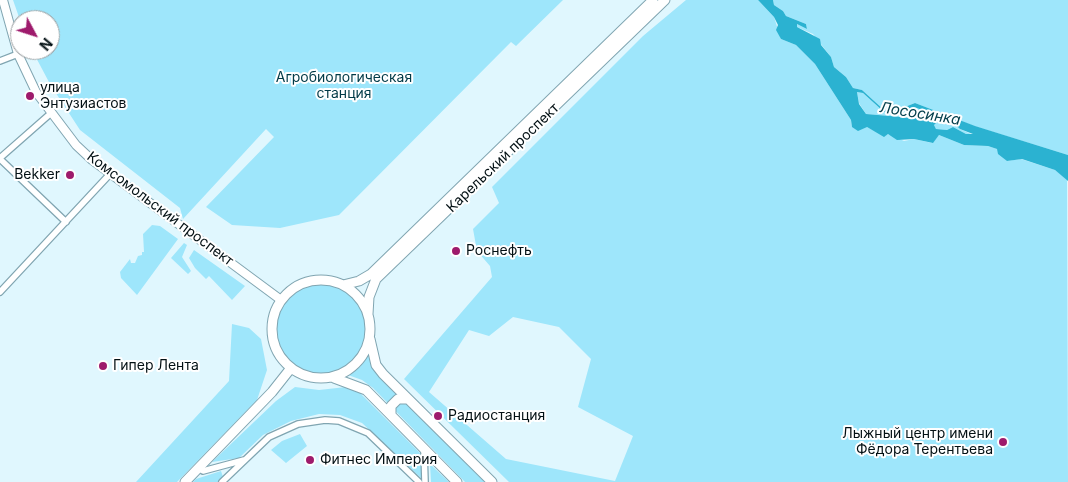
<!DOCTYPE html>
<html>
<head>
<meta charset="utf-8">
<style>
	body { margin:0 }
	#map { position:relative; width:1068px; height:482px; overflow:hidden; background:#e0f7fe; font-family:Inter,sans-serif }
	canvas { display:block }
	.north { position:absolute; left:10px; top:10px; width:50px; height:50px; box-sizing:border-box; background:#fff; border:1px solid #9a9fa1; border-radius:50%; rotate:130deg; font-size:14px; font-weight:700; line-height:20px; text-align:center; color:#031014 }
	.north::after { content:''; display:block; margin:auto; width:18px; height:22px; background:#9e1b6c; clip-path:polygon(50% 0,100% 100%,50% 72%,0 100%) }
</style>
</head>
<body>
<div id="map">
<canvas width="1068" height="482"></canvas>
<div class="north">N</div>
</div>
<script>
const g = document.querySelector('canvas').getContext('2d');
g.lineJoin = 'round';
function fillPath(path, color) { g.fillStyle = color; g.fill(path, 'evenodd'); }
const toPath = rows => new Path2D(rows.map(r => 'M' + r).join(''));
function trace(path, color, width, dash) { g.strokeStyle = color; g.lineWidth = width; g.lineCap = dash ? 'butt' : 'round'; g.setLineDash(dash || []); g.stroke(path); }
function write(font, color, halo, rows, align = 'center') {
  g.font = font + ' Inter,sans-serif'; g.lineWidth = 4; g.setLineDash([]); g.textBaseline = 'middle'; g.strokeStyle = halo; g.fillStyle = color; for (const [text, x, y, turn = 0] of rows) {
    g.save(); g.translate(x, y); g.rotate((+turn || 0) * Math.PI / 180); g.textAlign = isNaN(turn) ? turn : align; if (halo) g.strokeText(text, 0, 0); g.fillText(text, 0, 0); g.restore();
  }
}
const green = toPath([
	[13,0,563,0,516,46,511,42,339,215,280,228,232,225,206,207,274,137,266,129,183,219,180,208,80,130,50,84,32,50,50,50,50,20,20,20],
	[686,0,758,0,774,17,781,39,796,45,815,64,851,120,852,127,867,127,884,136,888,134,904,141,914,139,932,143,939,135,964,145,988,146,997,149,1007,161,1021,159,1055,170,1067,179,1068,482,509,482,404,379,492,277,490,266,477,251,473,229,499,203,492,187,643,36],
	[513,317,559,327,591,359,578,407,633,436,615,481,506,459,429,392,469,330,489,336],
	[773,0,1068,0,1068,155,974,126,915,103,892,112,884,110,862,90,853,88,846,77,834,67,831,57,813,34,797,27,797,24,807,29,806,24,786,16,783,11,774,5],
	[857,92,863,93,884,112,894,114,914,107,934,114,927,119,866,114,859,103],
	[947,119,958,121,960,129,973,135,966,134,953,127,947,130,936,129,934,125,939,120],
	[152,225,160,226,178,239,137,295,121,278,120,272,130,259,131,263,135,263,138,256,142,255,142,252,144,252,143,234],
	[184,243,187,245,182,257,191,271,188,274,171,258],
	[194,250,245,286,232,300,209,276,206,279,195,268,189,258],
	'276 329a45 45 0 1 1 90 0a45 45 0 1 1-90 0Z',
	[232,324,249,328,261,339,267,370,257,400,177,482,136,482,229,381],
	[368,355,373,368,381,379,485,482,465,482,373,388,362,380,348,375,360,367],
	[295,387,319,390,346,387,358,391,421,454,421,478,362,423,340,415,319,414,291,421,263,435,239,458,212,462,276,401],
	[300,434,307,446,286,463,271,450,282,441],
	[430,464,449,482,431,482],
	[221,471,223,477,218,482,193,482,196,479]
]);
const water = toPath([
	[758,0,773,0,774,5,783,11,786,16,806,24,807,29,797,24,797,27,820,39,821,45,831,57,834,67,846,77,853,88,862,90,884,110,892,112,915,103,975,126,1068,155,1068,181,1055,170,1022,159,1007,161,998,154,997,149,988,146,964,145,939,135,933,143,914,139,897,140,888,134,884,137,867,127,858,131,852,127,851,120,815,64,796,45,781,39,776,30,778,25,774,17],
	[857,92,863,93,884,112,894,114,914,107,933,114,926,119,866,114,859,104],
	[947,119,952,122,958,122,957,126,960,129,973,134,966,134,953,127,947,130,936,129,934,125,939,120]
]);
const street = toPath([
	[0,61,18,54],
	[0,158,50,114],
	[0,159,66,222],
	[0,292,110,174],
	[424,450,425,482],
	[198,468,203,471,244,460],
	[222,482,269,437,298,424,325,420,339,421,368,433,419,482]
]);
const secondary = toPath([
	[3,0,18,54,36,92,76,145,92,160,281,300]
]);
const primary = toPath([
	'272 329a49 49 0 1 1 98 0a49 49 0 1 1-98 0Z',
	[343,285,359,281,371,274,653,0],
	[368,314,369,297,376,279,665,0],
	[370,339,376,365,383,374,492,482],
	[334,378,366,390,457,482],
	[391,415,391,406,398,399,408,399],
	[185,482,272,392,291,368]
]);
const markers = [
	[30,96,5,"#9e1b6c"],
	[70,175,5,"#9e1b6c"],
	[456,251,5,"#9e1b6c"],
	[103,366,5,"#9e1b6c"],
	[438,416,5,"#9e1b6c"],
	[1003,442,5,"#9e1b6c"],
	[310,460,5,"#9e1b6c"]
];
const parkNames = [
	["Агробиологическая",344,78],
	["станция",344,94]
];
const poiNames = [
	["улица",40,88],
	["Энтузиастов",40,104],
	["Bekker",60,175,"right"],
	["Роснефть",466,251],
	["Гипер Лента",113,366],
	["Радиостанция",448,416],
	["Лыжный центр имени",993,434,"right"],
	["Фёдора Терентьева",993,450,"right"],
	["Фитнес Империя",320,460]
];
const streetNames = [
	["Карельский проспект",503,158,-44],
	["Комсомольский проспект",160,209,37]
];
const waterNames = [
	["Лососинка",920,114,9]
];
fillPath(green, '#9ee6fb');
fillPath(water, '#2bb2d1');
trace(street, '#80a5b1', 8);
trace(secondary, '#80a5b1', 10);
trace(primary, '#80a5b1', 11);
trace(street, '#fff', 5.5);
trace(secondary, '#fff', 8);
trace(primary, '#fff', 9);
for (const [x, y, r, color] of markers) { const dot = new Path2D(); dot.arc(x, y, r, 0, 2 * Math.PI); g.fillStyle = color; g.fill(dot); trace(dot, '#fff', 2); }
write('14px', '#003a47', '#fff', parkNames);
write('14px', '#031014', '#fff', poiNames, 'left');
write('14px', '#031014', '#fff', streetNames);
write('italic 15px', '#05404d', '#fff', waterNames);
</script>
</body>
</html>
